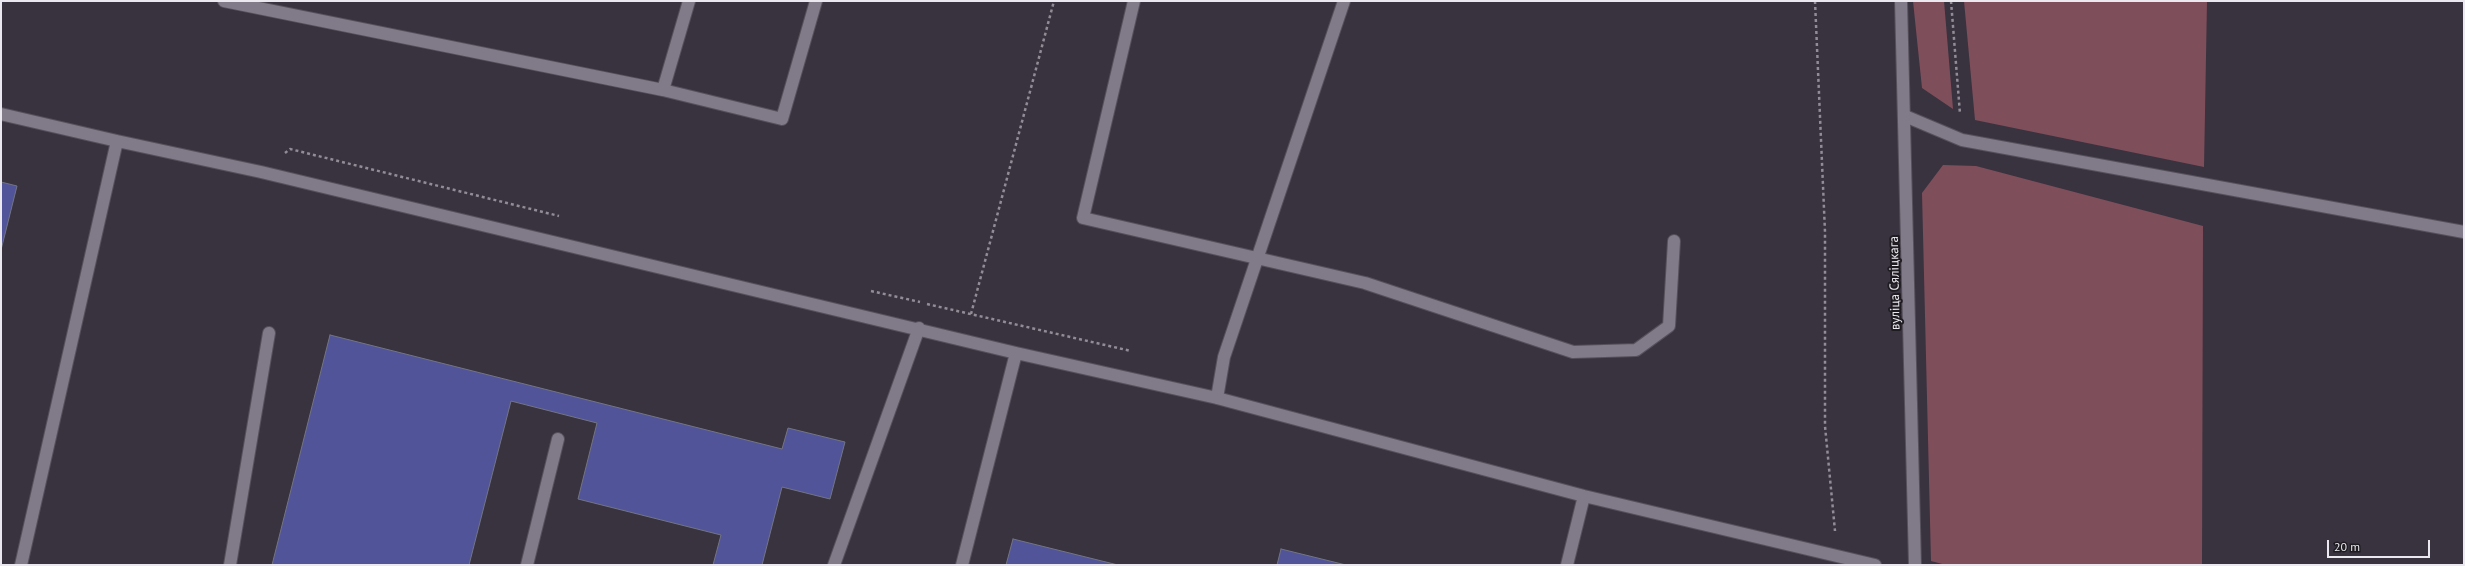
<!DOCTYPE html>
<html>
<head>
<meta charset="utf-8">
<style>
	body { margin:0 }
	#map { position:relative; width:2465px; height:566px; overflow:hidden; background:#39333f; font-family:"PT Sans",sans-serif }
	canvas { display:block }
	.frame { position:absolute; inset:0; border:2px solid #ece8f0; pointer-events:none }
	.scale { position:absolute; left:2327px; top:540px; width:103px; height:18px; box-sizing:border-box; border:2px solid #ece8f0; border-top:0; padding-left:5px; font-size:12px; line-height:14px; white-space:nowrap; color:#ece8f0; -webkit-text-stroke:3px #1f1c21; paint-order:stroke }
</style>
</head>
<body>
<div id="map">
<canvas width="2465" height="566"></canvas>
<div class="frame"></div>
<div class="scale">20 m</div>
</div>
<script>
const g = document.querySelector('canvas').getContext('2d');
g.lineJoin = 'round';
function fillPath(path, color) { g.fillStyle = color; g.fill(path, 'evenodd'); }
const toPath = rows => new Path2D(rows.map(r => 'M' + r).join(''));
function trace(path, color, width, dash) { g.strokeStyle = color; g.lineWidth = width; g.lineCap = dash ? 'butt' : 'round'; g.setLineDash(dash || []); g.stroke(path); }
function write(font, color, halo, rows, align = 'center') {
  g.font = font + ' "PT Sans",sans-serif'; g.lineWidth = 4; g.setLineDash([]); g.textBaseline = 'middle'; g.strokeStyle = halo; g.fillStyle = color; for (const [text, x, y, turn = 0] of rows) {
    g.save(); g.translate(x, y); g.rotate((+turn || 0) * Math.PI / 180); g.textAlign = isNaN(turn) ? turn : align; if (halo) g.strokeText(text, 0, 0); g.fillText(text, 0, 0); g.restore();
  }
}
const green = toPath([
	[1913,1,1944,1,1953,109,1922,88],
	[1964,1,2207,1,2204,167,1975,120],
	[1943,165,1976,166,2203,226,2202,565,1946,565,1931,561,1922,193]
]);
const building = toPath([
	[1,182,17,186,1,250,1,182],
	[330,335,782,449,788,428,845,442,830,499,782,487,762,565,713,565,721,535,578,499,597,423,511,401,469,565,272,565,330,335],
	[1013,539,1118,565,1006,565,1013,539],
	[1281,549,1346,565,1277,565,1281,549]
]);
const path = toPath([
	[1815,1,1825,232,1825,426,1835,531],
	[1951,1,1960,114],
	[285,153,290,149,559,216],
	[871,291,920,302],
	[927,304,1131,351],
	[971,314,1054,1]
]);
const lane = toPath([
	[224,1,663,90,782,119,816,1],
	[1134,1,1083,218,1365,283,1573,352,1636,350,1669,326,1674,241],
	[663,90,689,1],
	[1,114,117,141],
	[1905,116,1962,140,2464,232],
	[1217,398,1224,357,1344,1],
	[21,565,117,141,261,172,1016,353,1217,398,1584,496,1875,565],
	[230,565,269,333],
	[527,565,558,439],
	[834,565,919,328],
	[962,565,1016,353],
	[1567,565,1584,496]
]);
const secondary = toPath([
	[1901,1,1915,565]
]);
const streetNames = [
	["вуліца Сяліцкага",1895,283,-91]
];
fillPath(green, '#7f4e5b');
fillPath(building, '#515498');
trace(building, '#737583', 1);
trace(lane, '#55505b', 14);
trace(secondary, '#55505b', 14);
trace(path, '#918c96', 2.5, [3, 3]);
trace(lane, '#817a88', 12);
trace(secondary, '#817a88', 12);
write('13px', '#ece8f0', '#1f1c21', streetNames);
</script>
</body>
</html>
